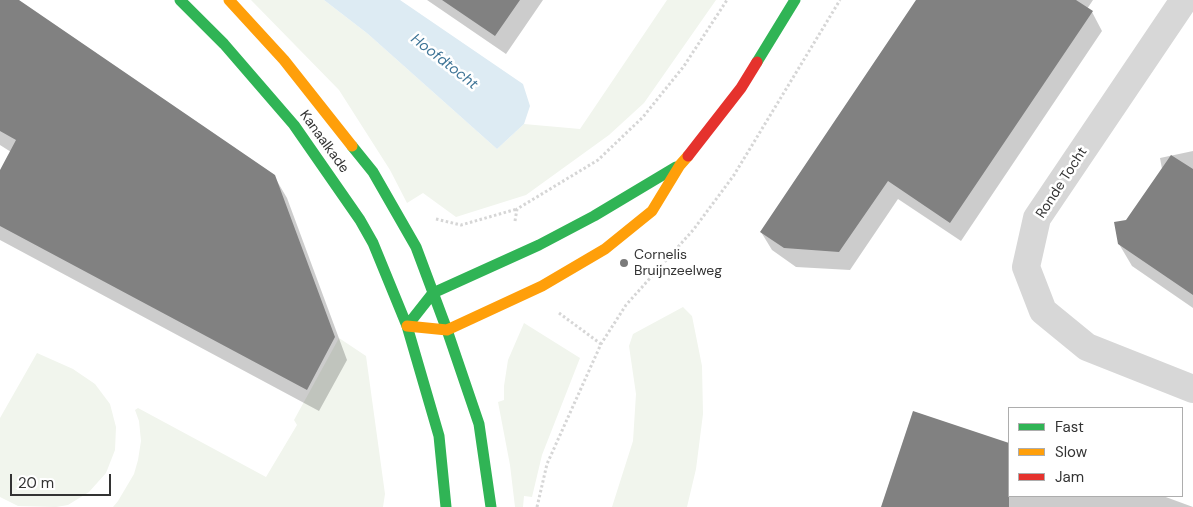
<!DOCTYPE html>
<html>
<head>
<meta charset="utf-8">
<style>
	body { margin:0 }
	#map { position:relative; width:1193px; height:507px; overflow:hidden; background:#fff; font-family:"DM Sans",sans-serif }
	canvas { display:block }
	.legend { position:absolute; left:1008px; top:407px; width:175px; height:90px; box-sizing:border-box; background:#fff; border:1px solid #adadad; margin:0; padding:6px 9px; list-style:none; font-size:15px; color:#333 }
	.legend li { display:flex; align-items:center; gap:10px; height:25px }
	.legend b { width:25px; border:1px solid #adadad }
	.scale { position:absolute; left:10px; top:474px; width:101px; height:22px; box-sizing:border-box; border:2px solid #333; border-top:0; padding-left:6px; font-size:15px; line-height:18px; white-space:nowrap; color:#333; -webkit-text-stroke:4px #fff; paint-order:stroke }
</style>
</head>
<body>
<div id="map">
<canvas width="1193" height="507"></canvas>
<ul class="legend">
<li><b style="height:6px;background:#30b455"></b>Fast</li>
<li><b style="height:6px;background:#ff9f0a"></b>Slow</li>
<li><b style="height:6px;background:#e5322d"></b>Jam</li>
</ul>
<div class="scale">20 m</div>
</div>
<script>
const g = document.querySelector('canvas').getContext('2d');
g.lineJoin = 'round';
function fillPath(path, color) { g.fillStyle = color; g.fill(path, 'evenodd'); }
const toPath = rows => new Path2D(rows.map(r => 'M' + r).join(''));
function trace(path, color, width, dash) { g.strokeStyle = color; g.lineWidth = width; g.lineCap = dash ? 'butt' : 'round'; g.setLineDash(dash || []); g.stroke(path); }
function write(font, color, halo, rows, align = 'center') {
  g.font = font + ' "DM Sans",sans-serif'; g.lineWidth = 5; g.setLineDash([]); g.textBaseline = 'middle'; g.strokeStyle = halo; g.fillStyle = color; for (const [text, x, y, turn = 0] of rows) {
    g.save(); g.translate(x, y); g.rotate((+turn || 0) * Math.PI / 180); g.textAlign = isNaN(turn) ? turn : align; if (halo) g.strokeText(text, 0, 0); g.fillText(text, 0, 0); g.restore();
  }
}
const green = toPath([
	[251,0,324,0,368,34,497,149,524,124,580,129,667,0,716,0,644,103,609,135,526,195,456,217,423,193,407,203,390,170,339,90],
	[683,307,692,316,702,366,703,414,696,469,687,507,612,507,633,441,636,394,629,346,633,334],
	[524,323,580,358,542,455,532,497,524,496,523,507,515,507,510,465,498,402,504,400,504,386,508,360],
	[339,338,366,356,385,494,383,507,113,507,118,501,134,474,138,460,141,441,139,421,135,410,138,408,266,477,297,425,294,420],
	[37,353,73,369,95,384,110,404,116,427,115,450,106,473,89,492,68,505,56,507,18,506,0,497,0,418]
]);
const water = toPath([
	[324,0,400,0,523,84,530,106,524,124,497,149,368,34]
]);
const shadow = toPath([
	[0,0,17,0,274,176,287,198,347,360,319,411,0,240,0,173,11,152,0,145],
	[427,0,543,0,506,54],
	[918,0,1093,0,1087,9,1092,12,1102,31,961,241,898,199,850,270,796,267,772,250,761,232],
	[1193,151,1193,308,1132,266,1119,244,1127,221,1162,169,1160,158],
	[914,412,1009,444,1009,496,1163,496,1193,507,882,507]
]);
const building = toPath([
	[0,0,19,0,275,175,335,337,307,390,0,226,0,170,16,140,0,131],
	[442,0,520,0,495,36],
	[916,0,1076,0,1093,11,950,223,888,181,839,252,784,248,760,232],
	[1171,155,1193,169,1193,295,1118,244,1114,222,1126,220],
	[913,411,1009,443,1009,507,881,507]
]);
const path = toPath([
	[436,219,461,225,517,209],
	[515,221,517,209,598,160,643,117,684,66,727,0],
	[559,313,601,344],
	[537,507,547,464,601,344,626,305,694,229,734,175,840,0]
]);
const street = toPath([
	[1184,0,1037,218,1026,267,1043,311,1087,347,1193,389]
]);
const fast = toPath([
	[180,0,224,44,294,125,360,220,373,243,407,326,439,436,446,507],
	[757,62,795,0],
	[352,146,373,172,416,247,447,330,479,424,491,507],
	[407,326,433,293,539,245,594,216,676,167]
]);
const slow = toPath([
	[229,0,284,60,352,146],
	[407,326,447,330,542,286,605,249,652,211,680,165,688,156]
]);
const jam = toPath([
	[688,156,741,88,757,62]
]);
const markers = [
	[624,263,5,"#7a7a7a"]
];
const streetNames = [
	["Kanaalkade",324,142,54],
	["Ronde Tocht",1062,183,-57]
];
const poiNames = [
	["Cornelis",634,255],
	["Bruijnzeelweg",634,271]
];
const waterNames = [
	["Hoofdtocht",444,62,38]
];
fillPath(green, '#f1f5ed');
fillPath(water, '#ddebf3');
fillPath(shadow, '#0003');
fillPath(building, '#818181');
trace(path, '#d6d6d6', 3, [2.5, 2.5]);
trace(street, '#d7d7d7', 28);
trace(fast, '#30b455', 11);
trace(slow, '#ff9f0a', 11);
trace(jam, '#e5322d', 11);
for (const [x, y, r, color] of markers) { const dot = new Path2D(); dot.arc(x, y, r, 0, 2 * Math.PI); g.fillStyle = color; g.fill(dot); trace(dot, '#fff', 2); }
write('14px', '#333', '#fff', streetNames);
write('14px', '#333', '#fff', poiNames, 'left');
write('italic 15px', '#3f7597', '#fff', waterNames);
</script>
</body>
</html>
